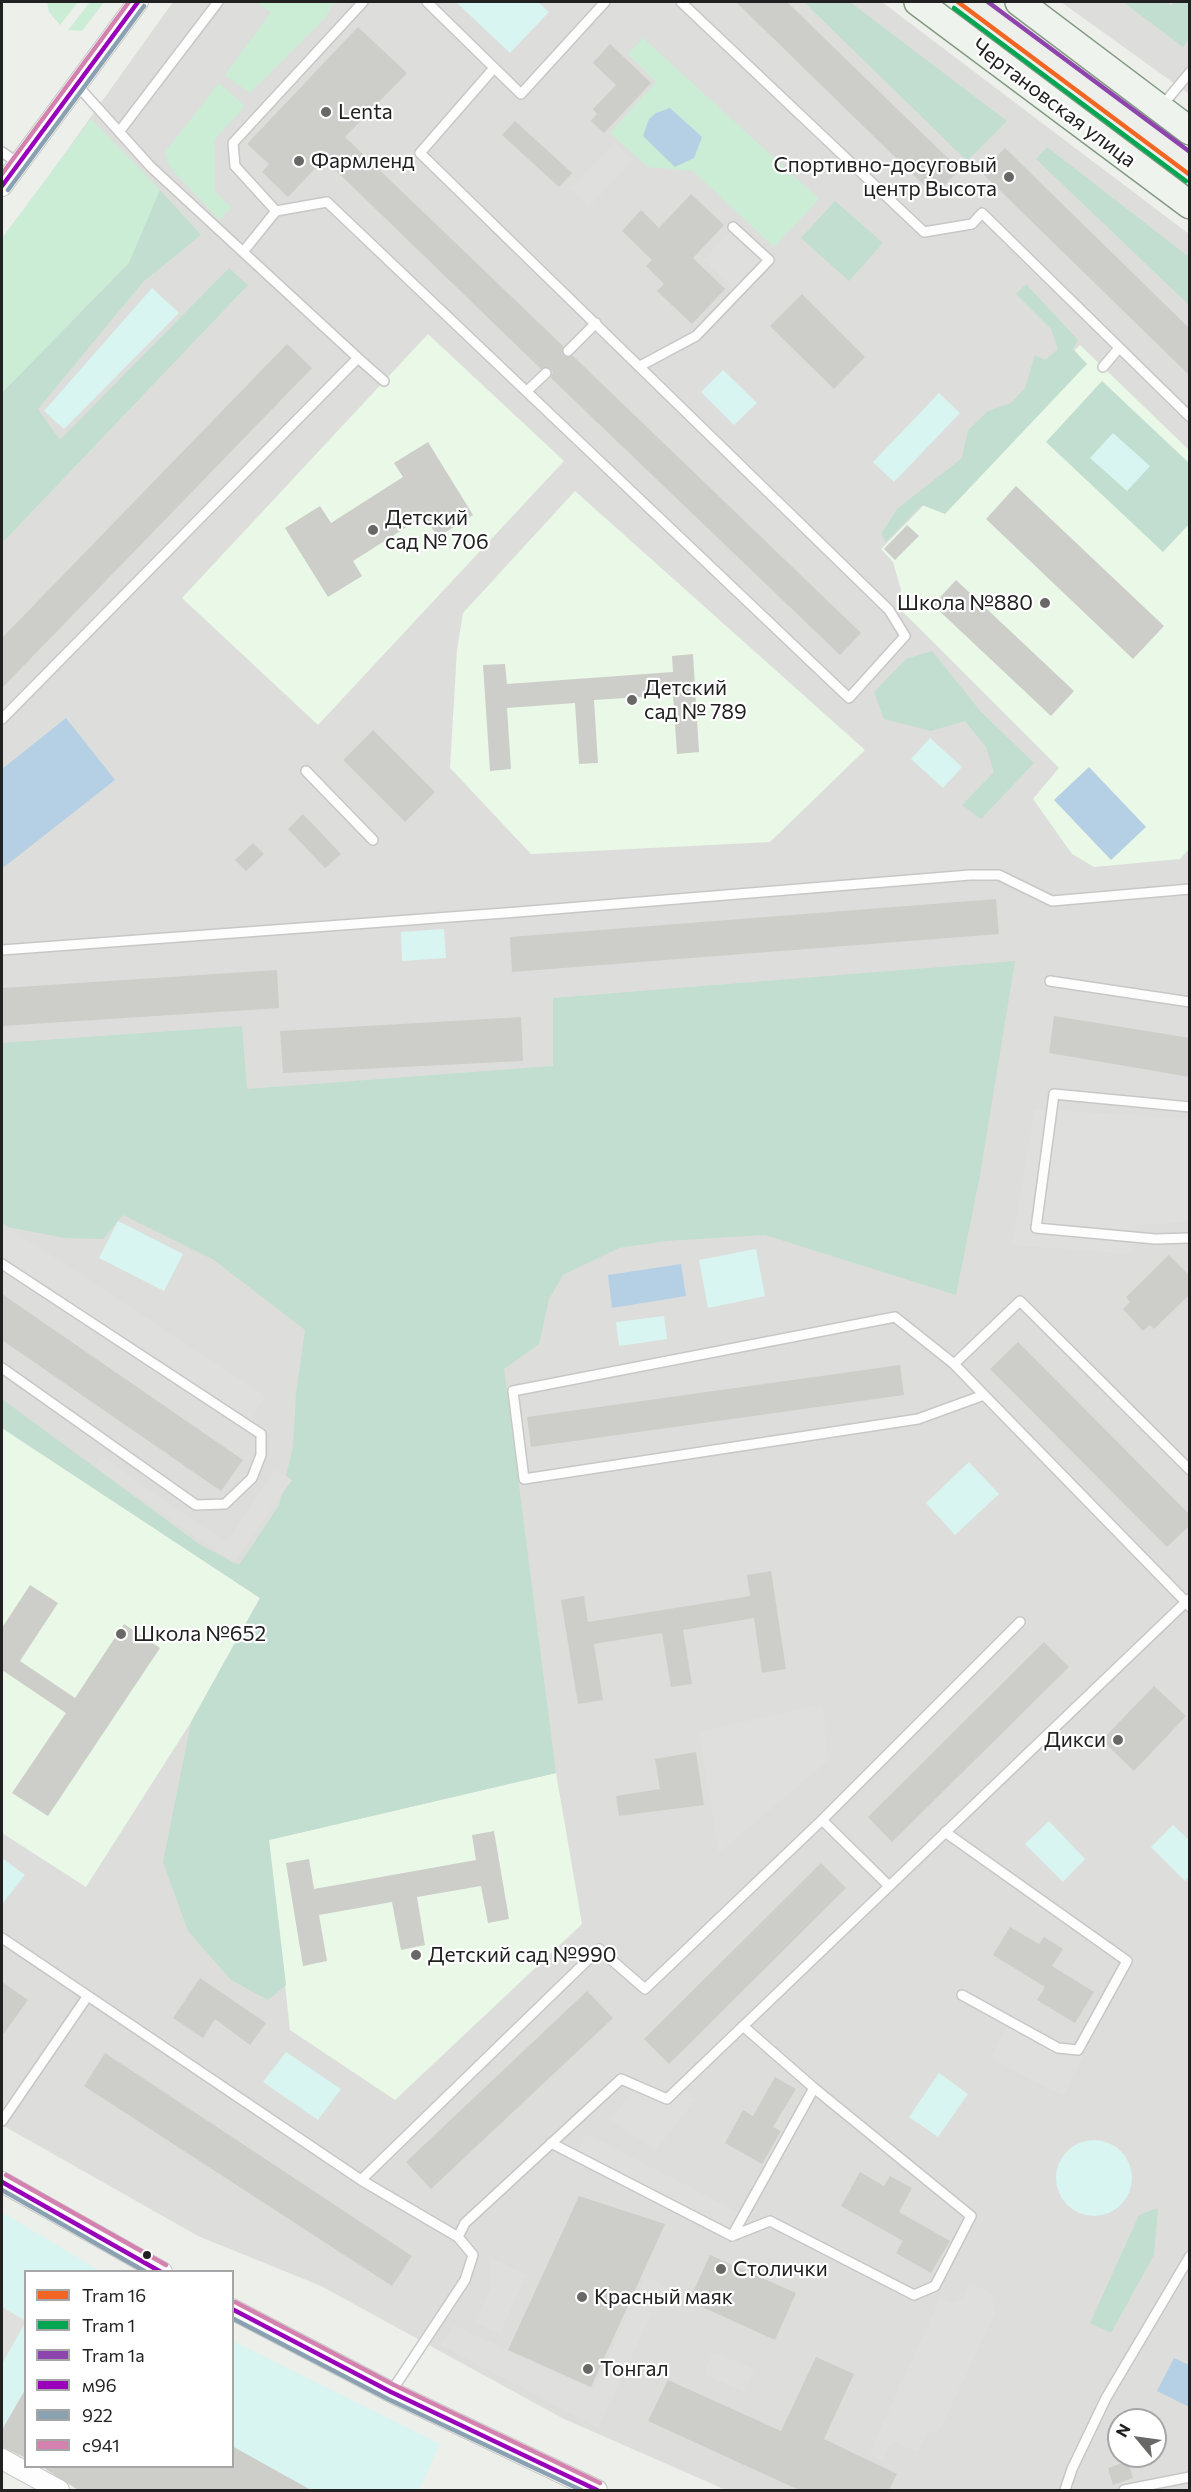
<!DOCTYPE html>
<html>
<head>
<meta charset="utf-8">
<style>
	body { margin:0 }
	#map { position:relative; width:1191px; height:2492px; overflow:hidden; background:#edefea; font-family:Commissioner,sans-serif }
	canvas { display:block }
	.frame { position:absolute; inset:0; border:3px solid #212121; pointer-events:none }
	.legend { position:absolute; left:24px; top:2270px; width:210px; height:198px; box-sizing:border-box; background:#fff; border:2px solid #a6a6a6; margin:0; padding:8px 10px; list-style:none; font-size:18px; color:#212121 }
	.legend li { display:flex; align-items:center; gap:12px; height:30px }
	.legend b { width:30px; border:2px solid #a6a6a6 }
	.north { position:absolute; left:1107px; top:2408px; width:60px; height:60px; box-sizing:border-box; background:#fff; border:2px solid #a6a6a6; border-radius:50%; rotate:299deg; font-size:16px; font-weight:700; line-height:24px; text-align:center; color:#212121 }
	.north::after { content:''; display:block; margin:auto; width:21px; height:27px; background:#686967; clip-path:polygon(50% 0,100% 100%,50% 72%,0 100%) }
</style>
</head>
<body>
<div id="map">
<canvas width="1191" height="2492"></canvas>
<div class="frame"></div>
<ul class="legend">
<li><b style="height:8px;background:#f26522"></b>Tram 16</li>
<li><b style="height:8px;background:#00a651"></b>Tram 1</li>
<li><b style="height:8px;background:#8e44ad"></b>Tram 1а</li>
<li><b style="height:8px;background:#9900b9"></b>м96</li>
<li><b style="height:8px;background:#8aa1b1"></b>922</li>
<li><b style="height:8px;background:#d382af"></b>с941</li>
</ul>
<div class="north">N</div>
</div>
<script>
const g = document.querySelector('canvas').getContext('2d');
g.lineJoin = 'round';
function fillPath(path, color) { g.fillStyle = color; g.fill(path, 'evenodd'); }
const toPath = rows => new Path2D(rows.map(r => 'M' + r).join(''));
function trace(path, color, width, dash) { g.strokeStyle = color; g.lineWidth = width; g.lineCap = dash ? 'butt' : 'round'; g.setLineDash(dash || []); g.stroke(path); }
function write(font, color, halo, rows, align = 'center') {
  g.font = font + ' Commissioner,sans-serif'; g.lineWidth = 4.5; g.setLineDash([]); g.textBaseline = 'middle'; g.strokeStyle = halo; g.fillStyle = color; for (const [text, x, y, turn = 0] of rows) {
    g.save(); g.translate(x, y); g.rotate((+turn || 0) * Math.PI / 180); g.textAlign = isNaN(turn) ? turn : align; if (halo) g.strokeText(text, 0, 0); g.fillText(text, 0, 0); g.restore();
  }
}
const residential = toPath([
	[173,2,882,2,1189,234,1189,2490,726,2490,562,2418,321,2286,198,2236,2,2125,2,241],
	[1119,2420,1155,2420,1155,2456,1119,2456],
	[1061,2,1189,2,1189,94]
]);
const education = toPath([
	[428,334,564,461,318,725,182,598],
	[1080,345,1189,450,1190,848,1180,859,1094,867,1072,854,1033,799,1059,768,900,609,901,590,893,562,881,549],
	[575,491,865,750,770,842,531,854,450,768,457,650,463,613],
	[2,1428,260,1598,191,1722,86,1887,2,1833],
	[556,1773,582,1924,395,2100,290,2030,269,1840]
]);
const grass = toPath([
	[47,2,78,2,60,25,49,12],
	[90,2,104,2,82,31,68,30],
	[256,2,334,2,325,18,250,93,225,75,271,12],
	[643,38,819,199,774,247,693,171,648,167,610,133,656,82,628,54],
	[219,83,245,106,214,140,215,191,231,208,219,220,169,166,165,152],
	[91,119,160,190,129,263,2,393,2,238]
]);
const forest = toPath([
	[804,2,850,2,1007,121,967,161],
	[1123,2,1166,2,1171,6,1175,2,1189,2,1189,39,1183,47],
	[1047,147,1189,257,1189,305,1036,159],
	[160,190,201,235,143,282,38,409,60,440,229,268,248,285,2,543,2,393,129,263],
	[835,201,883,243,849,281,801,238],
	[1026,284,1078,340,1073,349,1087,364,945,514,922,505,886,542,881,534,897,509,962,458,968,430,988,411,1011,403,1025,388,1035,355,1045,360,1058,349,1051,329,1016,294],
	[1102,381,1189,463,1189,524,1163,552,1046,442],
	[932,651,981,712,1034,763,981,819,962,805,994,772,986,747,965,721,931,731,884,719,874,692,906,659],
	[1015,961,980,1175,956,1295,765,1235,666,1241,619,1248,563,1275,549,1299,539,1344,504,1369,556,1773,269,1840,286,1985,268,2000,231,1980,188,1931,163,1862,191,1722,260,1598,2,1428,2,1399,199,1544,239,1565,279,1505,293,1447,296,1393,305,1330,214,1260,123,1215,103,1239,64,1238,2,1226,2,1043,242,1026,247,1089,553,1066,553,998],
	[1158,2208,1154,2255,1111,2333,1090,2323,1139,2215]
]);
const park = toPath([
	[456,2,538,2,549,12,510,53],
	[152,288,179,313,64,429,44,411],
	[723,370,757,403,734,425,701,392],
	[939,393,960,413,894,482,873,462],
	[1113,433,1150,466,1127,491,1090,458],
	[930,738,962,767,943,788,911,759],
	[444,929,446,958,402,961,401,932],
	[118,1221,183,1254,164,1291,99,1258],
	[756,1249,765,1296,708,1308,699,1260],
	[664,1316,667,1339,619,1346,616,1322],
	[969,1462,999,1494,955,1535,926,1503],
	[1049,1821,1085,1859,1063,1882,1025,1844],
	[1173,1825,1189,1840,1189,1876,1185,1881,1151,1847],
	[2,1858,25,1875,3,1903,2,1902],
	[286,2052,341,2089,318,2120,263,2082],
	[939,2073,968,2094,938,2137,909,2117],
	'1056 2178a38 38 0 1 1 76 0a38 38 0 1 1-76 0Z',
	[2,2212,100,2271,26,2272,25,2457,2,2444],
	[233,2341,440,2444,419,2490,86,2490,42,2467,232,2466]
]);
const pitch = toPath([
	[670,108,702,137,694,158,675,167,643,136,649,119,656,113],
	[66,718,115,780,4,867,2,864,2,769],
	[1089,767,1146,827,1111,860,1054,800],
	[681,1264,686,1296,612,1308,608,1275],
	[1174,2358,1189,2365,1189,2407,1157,2391]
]);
const parking = toPath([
	[614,142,633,160,589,207,570,189],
	[734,227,769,260,737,293,703,260],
	[1034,1109,1189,1119,1189,1222,1136,1225,1131,1254,1012,1245],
	[2,1223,266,1396,251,1420,2,1257],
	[101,1456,226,1542,276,1469,292,1480,234,1563,94,1466],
	[823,1704,828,1761,719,1853,699,1732],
	[1009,2022,1058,2048,1078,2050,1083,2057,1063,2096,990,2058],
	[682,2084,695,2100,656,2150,610,2119,637,2087,667,2099],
	[587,2134,743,2215,732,2236,575,2156],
	[491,2257,527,2275,500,2333,475,2323,491,2287],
	[645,2277,665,2286,598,2428,441,2345,453,2325,593,2390],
	[970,2283,992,2294,996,2312,938,2434,928,2430,917,2452,893,2441,882,2461,869,2454,940,2298,953,2303,961,2300],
	[2,2307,26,2321,2,2364],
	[713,2352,754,2369,744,2392,704,2374]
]);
const building = toPath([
	[736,2,787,2,960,170,934,195],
	[358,27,407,73,345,137,563,346,564,356,573,356,861,633,840,655,551,378,553,372,550,368,541,369,324,159,288,197,262,172,269,164,247,144],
	[610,44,651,83,604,133,591,121,597,114,593,109,616,85,593,63],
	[515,121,572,173,559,187,502,135],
	[1005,148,1190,329,1190,376,981,172],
	[691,194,724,225,693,258,725,289,692,324,657,291,664,284,646,266,652,260,622,231,641,210,659,228],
	[802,294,865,357,834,389,770,326],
	[287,344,312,368,2,688,2,638],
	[428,442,473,515,438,537,424,516,353,561,362,576,328,597,285,528,320,506,331,523,403,477,394,463],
	[1016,486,1164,626,1133,659,986,519],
	[907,525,919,536,895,560,884,549],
	[956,580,1074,691,1051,716,933,605],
	[693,654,699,752,677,754,673,695,594,700,598,763,579,764,575,703,507,708,511,769,490,771,483,665,505,664,507,684,673,672,672,656],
	[373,730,435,792,405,822,343,760],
	[303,814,341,854,325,868,288,829],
	[253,843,264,854,246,871,235,860],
	[996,899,999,934,512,972,510,937],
	[277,970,279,1008,2,1026,2,988],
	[1054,1016,1190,1038,1190,1077,1049,1053],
	[521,1017,523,1061,283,1073,280,1031],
	[1169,1255,1190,1276,1190,1294,1154,1329,1150,1325,1143,1331,1123,1309,1130,1302,1126,1297],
	[2,1294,243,1460,221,1491,2,1340],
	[1018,1342,1190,1515,1190,1525,1167,1547,990,1369],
	[900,1365,904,1395,531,1447,527,1417],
	[771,1571,786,1669,762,1673,754,1618,683,1630,692,1684,671,1687,662,1633,594,1644,603,1700,578,1704,561,1600,584,1596,588,1622,750,1596,747,1575],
	[30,1585,58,1603,20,1661,75,1698,124,1624,160,1648,48,1816,12,1793,66,1713,2,1670,2,1628],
	[1044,1642,1069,1667,892,1842,868,1817],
	[1154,1686,1186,1716,1134,1771,1102,1740],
	[696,1752,704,1805,619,1816,616,1796,660,1789,655,1759],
	[494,1831,509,1919,488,1923,481,1886,417,1897,425,1945,401,1950,392,1902,319,1915,327,1961,303,1966,286,1863,309,1859,314,1889,476,1860,472,1835],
	[821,1863,846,1888,669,2064,644,2039],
	[1010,1927,1039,1944,1044,1937,1063,1949,1052,1966,1094,1992,1075,2023,1037,2000,1045,1987,993,1955],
	[200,1978,266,2023,250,2045,215,2019,203,2038,173,2018],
	[2,1982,28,2000,2,2036],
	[587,1991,613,2018,431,2189,406,2162],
	[105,2053,412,2256,392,2286,84,2086],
	[775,2077,796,2089,773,2127,781,2131,762,2164,725,2143,743,2110,753,2116],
	[860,2172,884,2186,890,2176,912,2188,899,2212,950,2241,931,2273,896,2253,903,2241,841,2206],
	[579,2196,665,2224,591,2387,508,2350],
	[710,2255,796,2293,775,2340,689,2301],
	[816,2357,854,2374,824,2439,897,2474,889,2490,799,2490,648,2421,668,2380,781,2431],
	[26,2388,26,2458,2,2447,2,2430],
	[232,2446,311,2490,78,2490,41,2466,232,2466],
	[1128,2461,1133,2478,1113,2485,1108,2468]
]);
const lane = toPath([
	[427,2,521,94,605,2],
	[681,2,924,232,972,224,982,213,1190,417],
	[76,84,151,167,243,252],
	[1161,107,1190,72],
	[119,132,218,2],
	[2,152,18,163],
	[276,211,327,202,849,698,905,636,889,610,420,153,494,68],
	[568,351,596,323],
	[358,358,384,381],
	[640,366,696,336,769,260,733,227],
	[1103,367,1119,348],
	[527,391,546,373],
	[2,719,358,358,243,252,276,211,235,166,233,143,363,2],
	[306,771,373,840],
	[2,950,518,912,970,875,999,875,1052,901,1190,889],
	[1050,981,1190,1002],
	[1190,1107,1054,1094,1036,1228,1155,1239,1190,1238],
	[2,1264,261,1434,261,1455,252,1478,225,1504,196,1505,2,1368],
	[954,1364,1020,1301,1190,1470],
	[984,1395,918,1419,524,1479,513,1391,895,1317,954,1364,984,1395,1186,1602,1190,1607],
	[822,1820,889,1886],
	[945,1832,1127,1961,1078,2050,1058,2048,962,1995],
	[2,1938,361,2180,458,2237],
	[2,2121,87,1997],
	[551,2143,732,2236,814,2088,743,2026],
	[361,2180,599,1949,645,1989,822,1820,1020,1622],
	[732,2236,770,2221,914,2295,935,2286,971,2216,814,2088],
	[391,2392,465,2280,473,2255,458,2237,465,2223,621,2079,667,2099,1189,1599],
	[1065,2490,1072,2469,1106,2398,1190,2256],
	[1124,2490,1190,2477]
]);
const street = toPath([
	[2,186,138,2],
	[2,2182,162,2272],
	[232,2309,391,2392,597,2490],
	[2,2459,59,2490]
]);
const secondary = toPath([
	[918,2,1190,205],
	[1019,2,1190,131]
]);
const bus1 = toPath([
	[2,186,138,2],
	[2,2182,161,2272],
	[232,2309,391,2392,597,2490]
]);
const bus2 = toPath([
	[8,190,144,6],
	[2,2190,146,2272],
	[232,2318,388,2399,581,2490]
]);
const bus3 = toPath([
	[2,174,129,2],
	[6,2175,166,2265],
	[235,2302,394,2385,600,2483]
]);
const tram1 = toPath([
	[958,2,1190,175]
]);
const tram2 = toPath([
	[954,8,1186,181]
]);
const tram3 = toPath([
	[988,2,1190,152]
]);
const markers = [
	[326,112,6,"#686967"],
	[299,161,6,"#686967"],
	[1009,177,6,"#686967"],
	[373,530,6,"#686967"],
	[1045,603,6,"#686967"],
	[632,700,6,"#686967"],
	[121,1634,6,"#686967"],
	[1118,1740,6,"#686967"],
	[416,1955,6,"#686967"],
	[147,2255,5,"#212121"],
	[721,2269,6,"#686967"],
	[582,2297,6,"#686967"],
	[588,2369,6,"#686967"]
];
const streetNames = [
	["Чертановская улица",1054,103,37]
];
const poiNames = [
	["Lenta",338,112],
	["Фармленд",311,161],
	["Спортивно-досуговый",997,165,"right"],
	["центр Высота",997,189,"right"],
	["Детский",385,518],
	["сад № 706",385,542],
	["Школа №880",1033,603,"right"],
	["Детский",644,688],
	["сад № 789",644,712],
	["Школа №652",133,1634],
	["Дикси",1106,1740,"right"],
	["Детский сад №990",428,1955],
	["Столички",733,2269],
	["Красный маяк",594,2297],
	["Тонгал",600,2369]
];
fillPath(residential, '#dddedb');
fillPath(education, '#eaf8e7');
fillPath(grass, '#cbedd6');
fillPath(forest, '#c1ded0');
fillPath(park, '#d8f5f1');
fillPath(pitch, '#b5d0e4');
fillPath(parking, '#dfe0dd');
fillPath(building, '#cdcec9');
trace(lane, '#c7c8c6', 12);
trace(street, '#c7c8c6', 22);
trace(secondary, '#839a82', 30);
trace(lane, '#fcfdfc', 9);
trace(street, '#fcfdfc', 20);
trace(secondary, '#eef4ed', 27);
trace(bus1, '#9900b9', 4.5);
trace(bus2, '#8aa1b1', 4.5);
trace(bus3, '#d382af', 4.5);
trace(tram1, '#f26522', 4.5);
trace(tram2, '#00a651', 4.5);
trace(tram3, '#8e44ad', 4.5);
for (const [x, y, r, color] of markers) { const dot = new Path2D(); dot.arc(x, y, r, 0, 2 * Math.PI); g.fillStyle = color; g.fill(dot); trace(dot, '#fff', 2); }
write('21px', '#212121', '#fff', streetNames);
write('21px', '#212121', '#fff', poiNames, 'left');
</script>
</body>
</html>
